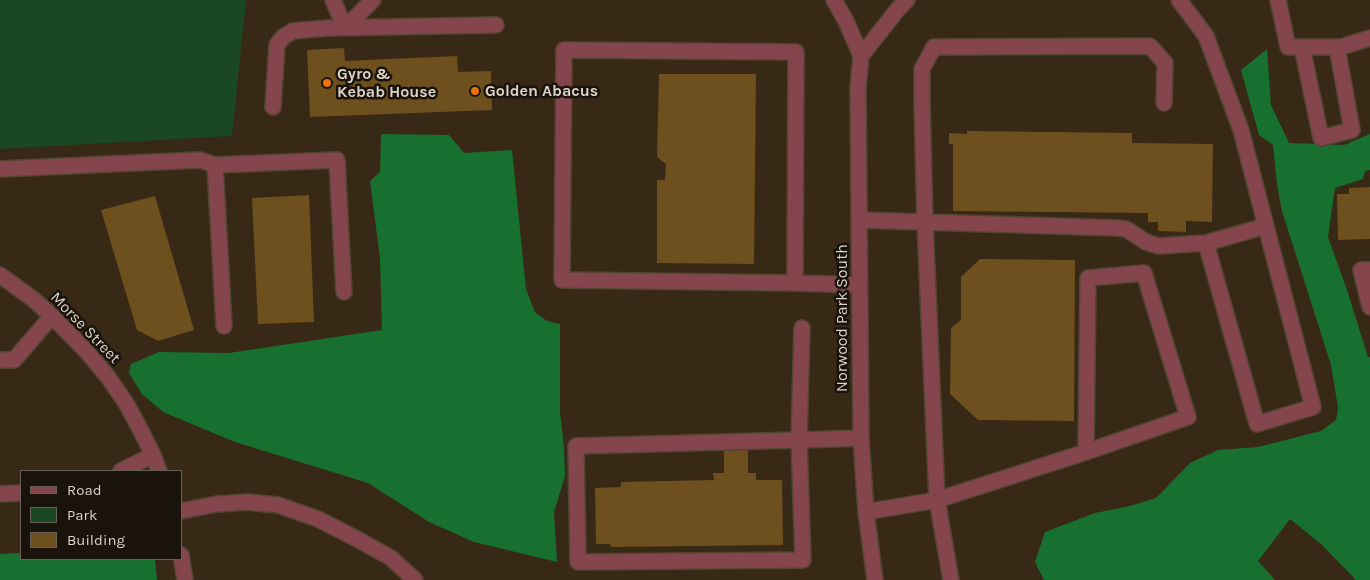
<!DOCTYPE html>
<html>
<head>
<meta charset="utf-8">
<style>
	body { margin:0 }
	#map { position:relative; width:1370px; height:580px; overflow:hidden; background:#372916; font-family:Karla,sans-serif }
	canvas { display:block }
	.legend { position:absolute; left:20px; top:470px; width:162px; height:90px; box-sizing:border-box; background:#19130b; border:1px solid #676057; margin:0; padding:6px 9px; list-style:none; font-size:15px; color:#dcd3c8 }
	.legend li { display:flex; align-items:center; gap:10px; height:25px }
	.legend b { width:25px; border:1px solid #676057 }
</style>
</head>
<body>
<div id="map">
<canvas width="1370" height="580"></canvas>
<ul class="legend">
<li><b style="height:6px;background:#84464c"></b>Road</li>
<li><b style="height:14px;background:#194822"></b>Park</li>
<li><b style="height:14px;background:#6e4f1e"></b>Building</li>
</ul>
</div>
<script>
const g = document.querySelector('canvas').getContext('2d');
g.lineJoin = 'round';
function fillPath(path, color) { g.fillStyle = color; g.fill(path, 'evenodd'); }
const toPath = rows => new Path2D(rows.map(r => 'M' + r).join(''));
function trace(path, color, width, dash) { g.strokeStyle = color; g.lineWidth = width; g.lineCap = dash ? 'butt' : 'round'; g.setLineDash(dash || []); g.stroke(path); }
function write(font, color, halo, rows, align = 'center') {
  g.font = font + ' Karla,sans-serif'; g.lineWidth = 5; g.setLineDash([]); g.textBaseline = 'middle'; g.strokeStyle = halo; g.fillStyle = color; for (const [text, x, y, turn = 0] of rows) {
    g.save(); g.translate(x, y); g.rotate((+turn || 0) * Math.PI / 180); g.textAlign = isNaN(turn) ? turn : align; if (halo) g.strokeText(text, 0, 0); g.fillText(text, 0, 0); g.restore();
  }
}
const green = toPath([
	[0,0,246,0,232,136,0,149]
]);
const forest = toPath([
	[1267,49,1271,105,1289,143,1344,145,1370,134,1370,170,1365,171,1363,179,1335,188,1328,237,1347,290,1368,357,1370,357,1370,580,1356,580,1321,544,1290,519,1258,561,1275,580,1044,580,1035,562,1045,532,1095,513,1130,506,1156,498,1190,463,1218,450,1258,447,1321,431,1336,420,1338,408,1331,365,1282,211,1277,185,1273,145,1259,135,1241,70],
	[381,134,449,135,464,153,512,150,526,289,535,312,547,321,560,324,560,412,564,448,565,476,554,512,557,562,474,542,429,522,368,483,235,442,163,412,142,394,129,373,131,364,159,352,229,353,382,330,380,259,370,181,380,172],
	[21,553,21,559,149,559,155,560,157,580,0,580,0,554]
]);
const building = toPath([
	[344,48,345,61,457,56,458,72,491,71,492,110,310,117,307,50],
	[659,74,756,74,754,264,657,263,657,180,665,180,666,164,657,157],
	[967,131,1132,133,1132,143,1213,144,1212,222,1186,221,1186,232,1158,231,1158,222,1148,222,1148,213,953,211,953,144,949,144,949,133,967,134],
	[1370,187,1370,239,1338,240,1337,194,1349,194,1349,188],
	[309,195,314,322,258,324,252,198],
	[155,196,194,330,158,341,137,330,101,210],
	[980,259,1075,260,1074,421,978,420,950,394,951,328,961,320,961,277],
	[724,450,748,450,748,473,756,473,756,480,782,480,783,545,611,547,610,544,596,544,595,488,621,487,621,482,714,480,713,473,724,473]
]);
const minor = toPath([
	[333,0,345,28,373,0],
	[834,0,846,21,861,56,858,87,861,438,866,512,875,580],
	[1179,0,1206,36,1241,130,1313,407,1257,424,1206,243],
	[1278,0,1288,47,1341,47,1370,38],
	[1302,47,1321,138,1352,130,1337,47],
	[861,56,898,9,907,0],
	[273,107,277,45,283,37,293,31,327,28,496,25],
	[215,165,337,160,344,292],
	[0,169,200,160,215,165,224,326],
	[859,220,1118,228,1126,229,1146,242,1158,246,1206,243,1266,226],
	[1370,270,1361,270,1370,307],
	[0,275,33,299,52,316,88,353,108,377,126,403,140,429,153,455,159,471],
	[795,283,796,52,564,50,562,280,795,283,859,285],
	[802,328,799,440,803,560,578,562,576,446,799,440,861,438],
	[0,360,14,360,52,316],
	[121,471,153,455],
	[0,494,21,493],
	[181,511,217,504,247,502,278,505,318,519,357,539,391,558,415,580],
	[866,512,937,500,925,223,922,102,922,69,934,47,1150,46,1165,63,1164,103],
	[181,555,185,580],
	[951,580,937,500,1086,452,1188,417,1144,273,1088,278,1086,452]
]);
const markers = [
	[327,83,5,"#e8710a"],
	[475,91,5,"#e8710a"]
];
const poiNames = [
	["Gyro &",337,74],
	["Kebab House",337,92],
	["Golden Abacus",485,91]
];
const streetNames = [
	["Norwood Park South",842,318,-90],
	["Morse Street",85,328,46]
];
fillPath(green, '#194822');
fillPath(forest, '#17702f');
fillPath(building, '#6e4f1e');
trace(minor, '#514432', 18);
trace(minor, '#84464c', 15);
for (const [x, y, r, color] of markers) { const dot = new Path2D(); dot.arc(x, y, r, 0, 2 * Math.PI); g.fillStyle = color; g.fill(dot); trace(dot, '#19130b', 2); }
write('bold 16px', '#dcd3c8', '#19130b', poiNames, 'left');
write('16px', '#dcd3c8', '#19130b', streetNames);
</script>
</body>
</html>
